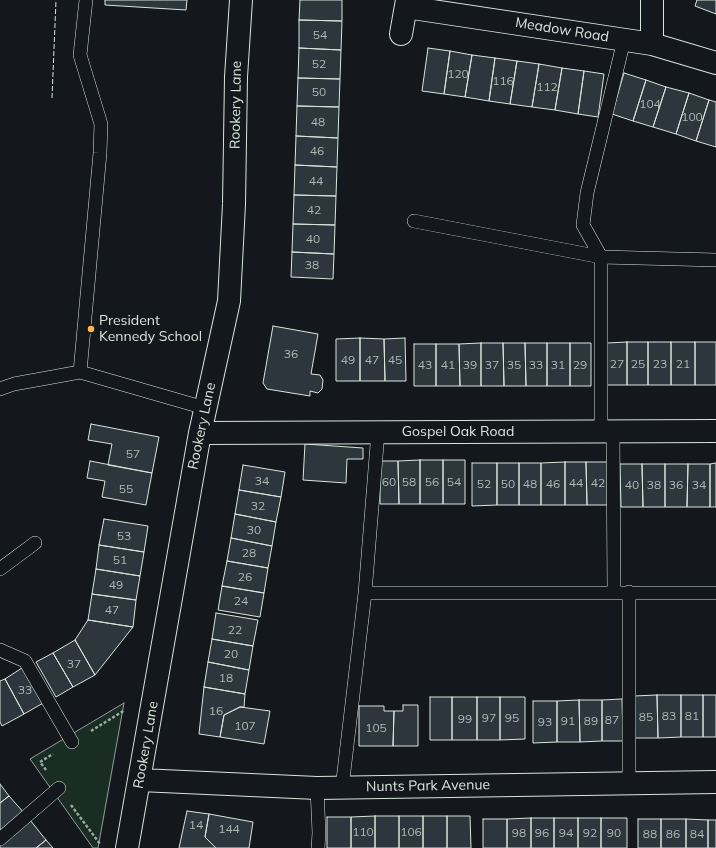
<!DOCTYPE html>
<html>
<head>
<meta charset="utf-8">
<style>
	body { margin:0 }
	canvas { display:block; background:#14181c }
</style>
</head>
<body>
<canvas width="716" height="848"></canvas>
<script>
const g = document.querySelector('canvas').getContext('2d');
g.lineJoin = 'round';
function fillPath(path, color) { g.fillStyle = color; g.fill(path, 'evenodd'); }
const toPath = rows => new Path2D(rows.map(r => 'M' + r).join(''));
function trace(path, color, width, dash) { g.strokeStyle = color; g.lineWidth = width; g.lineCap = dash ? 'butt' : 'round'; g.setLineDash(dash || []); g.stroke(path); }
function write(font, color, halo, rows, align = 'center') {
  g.font = font + ' Mulish,sans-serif'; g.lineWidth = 3; g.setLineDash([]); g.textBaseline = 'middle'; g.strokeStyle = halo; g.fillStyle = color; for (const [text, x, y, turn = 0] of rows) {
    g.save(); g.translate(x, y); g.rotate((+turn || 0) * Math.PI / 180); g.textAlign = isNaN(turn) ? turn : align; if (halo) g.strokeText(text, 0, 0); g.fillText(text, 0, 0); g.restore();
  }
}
const green = toPath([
	[124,703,98,848,93,848,30,759,124,703]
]);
const building = toPath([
	[105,0,187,0,186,10,105,5,105,0],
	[300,0,342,0,342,21,299,20,300,0],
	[697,0,716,0,716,14,695,6,697,0],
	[299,20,342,21,341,50,299,48,299,20],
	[299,48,341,50,340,79,298,78,299,48],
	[428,48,450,51,444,94,422,91,428,48],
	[450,51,472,55,465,97,444,94,450,51],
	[472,55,495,58,489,101,465,97,472,55],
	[495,58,517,61,510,104,489,101,495,58],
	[517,61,539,64,532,107,510,104,517,61],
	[539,64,562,68,555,110,532,107,539,64],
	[562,68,584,71,578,114,555,110,562,68],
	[584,71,604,74,598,117,578,114,584,71],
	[624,73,646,80,633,121,612,114,624,73],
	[298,78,340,79,339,107,297,106,298,78],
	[646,80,666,87,653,127,633,121,646,80],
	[666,87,689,93,676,134,653,127,666,87],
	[689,93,709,100,696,141,676,134,689,93],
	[709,100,716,102,716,147,696,141,709,100],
	[297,106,339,107,338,138,296,136,297,106],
	[296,136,338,138,337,167,295,165,296,136],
	[295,165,337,167,336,196,294,195,295,165],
	[294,195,336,196,335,225,293,224,294,195],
	[293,224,335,225,334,254,292,252,293,224],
	[292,252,334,254,333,279,291,277,292,252],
	[273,326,318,334,311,374,320,375,323,380,322,389,318,393,310,391,310,396,267,389,263,383,273,326],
	[360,338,360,381,336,381,336,339,360,338],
	[360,338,384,339,385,381,360,381,360,338],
	[405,338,406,381,385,381,384,339,405,338],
	[627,342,648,342,648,385,627,385,627,342],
	[627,342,627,385,607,385,607,343,627,342],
	[648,342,671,342,671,385,648,385,648,342],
	[671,342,695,342,695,385,671,385,671,342],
	[695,342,716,342,716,385,695,385,695,342],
	[481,343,481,386,460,386,459,344,481,343],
	[481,343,503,343,504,386,481,386,481,343],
	[503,343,525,343,526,386,504,386,503,343],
	[525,343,547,343,547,386,526,386,525,343],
	[547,343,570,343,570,386,547,386,547,343],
	[570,343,591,343,591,386,570,386,570,343],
	[414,344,436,344,436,386,414,386,414,344],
	[436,344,459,344,460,386,436,386,436,344],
	[91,424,159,437,152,473,108,465,112,444,88,440,91,424],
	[305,444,363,448,363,459,347,459,346,483,303,480,305,444],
	[420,460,420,504,399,504,398,461,420,460],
	[420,460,443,460,443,504,420,504,420,460],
	[443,460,465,460,465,504,443,504,443,460],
	[90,461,152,473,146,505,102,497,105,481,87,478,90,461],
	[380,461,398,461,399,504,380,504,380,461],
	[565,462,565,505,541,505,541,463,565,462],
	[565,462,586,462,587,505,565,505,565,462],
	[586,462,610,462,610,505,587,505,586,462],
	[472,463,497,463,497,505,472,506,472,463],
	[497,463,519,463,519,505,497,505,497,463],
	[519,463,541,463,541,505,519,505,519,463],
	[716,463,716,507,710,507,710,464,716,463],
	[620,464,642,464,643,507,621,507,620,464],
	[642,464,665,464,665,507,643,507,642,464],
	[665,464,688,464,687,507,665,507,665,464],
	[688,464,710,464,710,507,687,507,688,464],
	[243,465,285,472,281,497,239,490,243,465],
	[239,490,281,497,276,522,235,514,239,490],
	[235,514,276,522,272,546,231,538,235,514],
	[104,519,148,526,144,552,99,545,104,519],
	[231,538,272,546,268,568,227,561,231,538],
	[99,545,144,552,140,576,96,569,99,545],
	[227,561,268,568,264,593,222,586,227,561],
	[96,569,140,576,136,600,92,594,96,569],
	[222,586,264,593,260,617,218,610,222,586],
	[92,594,136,600,133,627,88,620,92,594],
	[216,613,258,620,253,646,212,639,216,613],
	[88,620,133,627,95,675,75,640,88,620],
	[212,639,253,646,249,670,208,662,212,639],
	[75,640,95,675,73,687,53,653,75,640],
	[53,653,73,687,56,697,36,662,53,653],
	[208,662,249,670,245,694,204,687,208,662],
	[25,666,45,702,24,714,5,679,25,666],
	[5,679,24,714,2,726,0,722,0,681,5,679],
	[204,687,245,694,244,707,240,707,224,715,220,737,199,734,204,687],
	[657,695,658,738,635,738,634,696,657,695],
	[657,695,681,695,681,737,658,738,657,695],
	[681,695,703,695,703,737,681,737,681,695],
	[703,695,716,695,716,737,703,737,703,695],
	[430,697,452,697,452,740,430,740,430,697],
	[452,697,477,697,477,740,452,740,452,697],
	[477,697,500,697,500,740,477,740,477,697],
	[500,697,525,697,525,739,500,740,500,697],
	[622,699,623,741,602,741,602,700,622,699],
	[579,700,580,742,557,742,557,701,579,700],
	[579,700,602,700,602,741,580,742,579,700],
	[533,701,557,701,557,742,533,743,533,701],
	[403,705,418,705,418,746,393,746,394,711,403,711,403,705],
	[359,706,384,706,384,711,394,711,393,746,359,746,359,706],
	[240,707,270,711,264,744,220,737,224,715,240,707],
	[0,784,9,796,0,803,0,784],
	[9,796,25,814,0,833,0,803,9,796],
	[187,811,209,814,205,837,216,848,179,848,187,811],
	[209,814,253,822,249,848,216,848,205,837,209,814],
	[375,816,399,816,399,848,375,848,375,816],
	[375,816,375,848,351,848,351,817,375,816],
	[399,816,423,816,423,848,399,848,399,816],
	[423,816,447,816,447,848,423,848,423,816],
	[447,816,470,816,471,848,447,848,447,816],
	[327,817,351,817,351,848,327,848,327,817],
	[531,818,554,818,554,848,531,848,531,818],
	[531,818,531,848,507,848,507,819,531,818],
	[554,818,578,818,578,848,554,848,554,818],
	[578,818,601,818,601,848,578,848,578,818],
	[601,818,627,818,627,848,601,848,601,818],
	[483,819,507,819,507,848,483,848,483,819],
	[638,819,661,819,661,848,638,848,638,819],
	[661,819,686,819,686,848,661,848,661,819],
	[686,819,708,820,708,848,686,848,686,819],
	[30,820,46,840,36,848,0,848,0,844,30,820],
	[708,820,716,820,716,848,708,848,708,820],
	[46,840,53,848,36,848,46,840]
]);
const path = toPath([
	[91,731,125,710],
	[46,770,40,762,53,754],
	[71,805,100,844]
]);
const service = toPath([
	[624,40,587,193,583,225,601,257,716,260],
	[414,221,601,257,601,431],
	[80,372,100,153,101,124,80,55,86,0],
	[0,389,14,384,80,372,205,408],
	[613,431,614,592],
	[378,432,365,593,716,593],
	[0,569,35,543],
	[629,592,629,784],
	[0,650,25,661,72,742],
	[317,788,319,833,318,848],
	[342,788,365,593],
	[0,839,59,788]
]);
const minor = toPath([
	[406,7,652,44,716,63],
	[401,34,407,0],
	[652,44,652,0],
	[200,433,716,431],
	[140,780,317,788,716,782],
	[127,848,200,433,229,301,234,204,236,77,241,0]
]);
const fence = toPath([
	[52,98,56,0]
]);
const markers = [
	[91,329,4,"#ffb74d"]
];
const numberNames = [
	["54",320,35],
	["52",319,64],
	["120",458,74],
	["116",503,81],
	["112",547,87],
	["50",319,92],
	["104",650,104],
	["100",692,117],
	["48",318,122],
	["46",317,151],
	["44",316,181],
	["42",314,210],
	["40",313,239],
	["38",312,265],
	["36",291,354],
	["49",348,360],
	["47",372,360],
	["45",395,360],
	["27",617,364],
	["25",638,364],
	["23",660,364],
	["21",683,364],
	["43",425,365],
	["41",448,365],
	["39",470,365],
	["37",492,365],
	["35",514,365],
	["33",536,365],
	["31",558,365],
	["29",580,365],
	["57",133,454],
	["34",262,481],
	["60",389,482],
	["58",409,482],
	["56",432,482],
	["54",454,482],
	["44",576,483],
	["42",598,483],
	["52",484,484],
	["50",508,484],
	["48",530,484],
	["46",553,484],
	["40",632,485],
	["38",654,485],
	["36",676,485],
	["34",699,485],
	["55",126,489],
	["32",258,506],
	["30",254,530],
	["53",124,536],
	["28",249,553],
	["51",120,560],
	["26",245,577],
	["49",116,585],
	["24",241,601],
	["47",112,610],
	["22",235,630],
	["20",231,654],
	["37",74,664],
	["18",226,678],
	["33",25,690],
	["16",216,711],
	["83",669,716],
	["81",692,716],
	["85",646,717],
	["97",489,718],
	["95",512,718],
	["99",465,719],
	["87",612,720],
	["91",568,721],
	["89",591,721],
	["93",545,722],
	["107",245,726],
	["105",376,728],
	["14",196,825],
	["144",229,829],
	["110",363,832],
	["106",411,832],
	["98",519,833],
	["96",542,833],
	["94",566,833],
	["92",590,833],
	["90",614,833],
	["88",650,834],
	["86",673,834],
	["84",697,834]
];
const streetNames = [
	["Meadow Road",562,30,9],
	["Rookery Lane",236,105,-89],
	["Rookery Lane",202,426,-78],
	["Gospel Oak Road",458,432],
	["Rookery Lane",146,745,-80],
	["Nunts Park Avenue",428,786,-1]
];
const poiNames = [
	["President",99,321],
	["Kennedy School",99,337]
];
fillPath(green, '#1a2d24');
trace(green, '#939e99', 1);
fillPath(building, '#2c363c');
trace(building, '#d8e6dc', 1);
trace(service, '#d8e6dc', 14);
trace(minor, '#d8e6dc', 24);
trace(path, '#9da8a2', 2.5, [3, 2]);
trace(service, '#14181c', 13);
trace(minor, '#14181c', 22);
trace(fence, '#d8e6dc', 1, [5, 2]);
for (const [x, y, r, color] of markers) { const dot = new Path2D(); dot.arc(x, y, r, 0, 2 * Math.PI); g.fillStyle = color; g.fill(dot); trace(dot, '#14181c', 1.5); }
write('12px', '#adbab4', null, numberNames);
write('14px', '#d8e6dc', '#14181c', streetNames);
write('14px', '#d8e6dc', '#14181c', poiNames, 'left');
</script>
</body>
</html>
